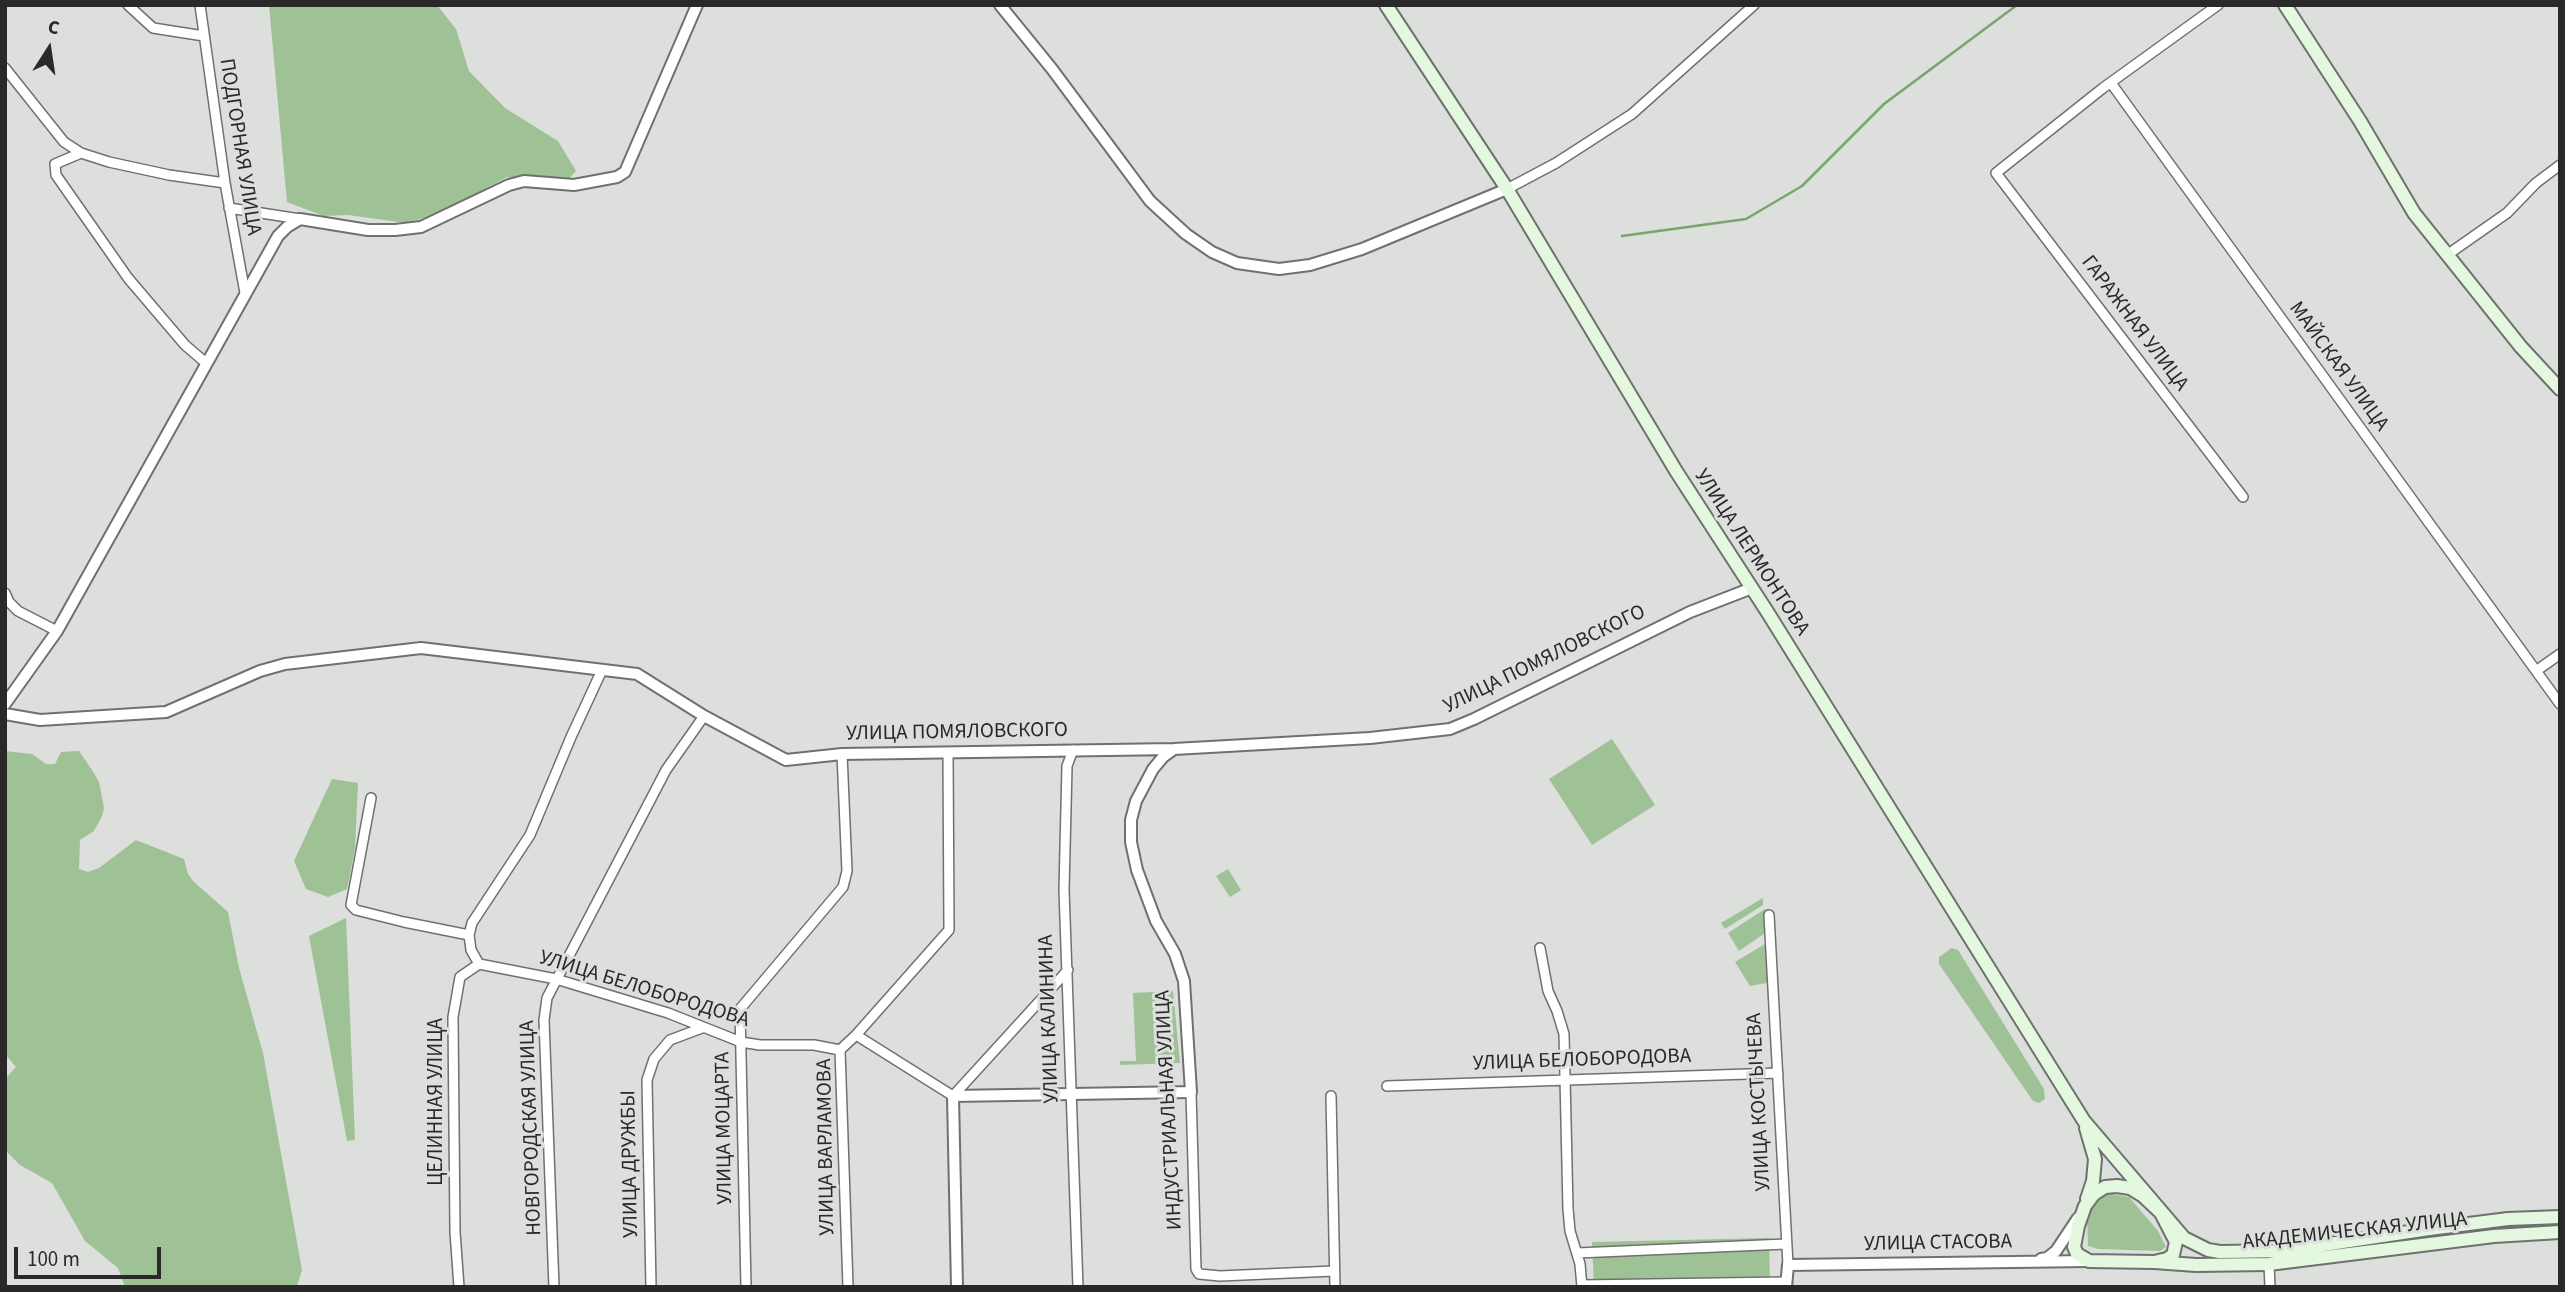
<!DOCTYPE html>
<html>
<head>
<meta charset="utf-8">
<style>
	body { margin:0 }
	#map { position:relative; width:2565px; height:1292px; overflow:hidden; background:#dcdfdc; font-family:"Source Sans 3",sans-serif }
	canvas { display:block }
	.frame { position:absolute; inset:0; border:7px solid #282928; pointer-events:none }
	.north { position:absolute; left:14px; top:14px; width:70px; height:70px; -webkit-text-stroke:5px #dcdfdc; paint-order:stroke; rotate:12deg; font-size:19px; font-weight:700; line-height:28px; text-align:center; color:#282928 }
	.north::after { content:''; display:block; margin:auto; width:24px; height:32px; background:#282928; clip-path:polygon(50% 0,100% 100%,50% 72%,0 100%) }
	.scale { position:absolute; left:14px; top:1247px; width:147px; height:32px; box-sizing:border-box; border:4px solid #282928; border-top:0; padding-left:9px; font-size:21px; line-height:24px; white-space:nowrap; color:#282928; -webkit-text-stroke:5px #dcdfdc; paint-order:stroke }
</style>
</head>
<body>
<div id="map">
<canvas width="2565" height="1292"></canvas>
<div class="frame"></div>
<div class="north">С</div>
<div class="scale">100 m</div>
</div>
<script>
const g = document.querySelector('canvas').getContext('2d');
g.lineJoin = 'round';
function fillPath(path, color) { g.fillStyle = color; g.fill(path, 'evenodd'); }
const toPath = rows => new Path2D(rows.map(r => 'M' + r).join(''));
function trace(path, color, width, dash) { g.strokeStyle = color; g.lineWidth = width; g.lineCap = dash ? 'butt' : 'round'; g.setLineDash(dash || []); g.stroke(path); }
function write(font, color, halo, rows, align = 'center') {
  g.font = font + ' "Source Sans 3",sans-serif'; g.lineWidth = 6; g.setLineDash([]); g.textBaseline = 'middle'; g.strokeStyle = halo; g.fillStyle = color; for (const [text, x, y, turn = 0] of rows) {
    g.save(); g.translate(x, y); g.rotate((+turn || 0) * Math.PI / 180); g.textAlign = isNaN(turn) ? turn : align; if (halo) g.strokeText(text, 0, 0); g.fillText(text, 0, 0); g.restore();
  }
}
const green = toPath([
	[269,5,437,5,456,29,469,71,505,108,558,141,576,171,562,186,507,177,441,213,406,223,348,215,324,216,287,202],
	[1612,739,1655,805,1592,845,1549,779],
	[5,751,32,754,46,764,55,764,61,752,79,751,92,770,99,782,104,808,102,816,94,831,80,840,79,869,88,872,99,868,136,840,184,859,188,874,193,881,228,912,239,968,263,1053,302,1270,297,1286,125,1287,118,1268,85,1241,52,1183,20,1165,5,1150,5,1079,16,1067,5,1054],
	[332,779,358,783,355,848,347,889,328,897,306,889,294,861],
	[1228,869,1241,890,1230,897,1216,876],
	[1763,898,1763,905,1725,929,1721,923],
	[1765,909,1768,931,1739,951,1728,933],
	[346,918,355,1140,347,1141,309,936],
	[1770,941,1772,982,1750,986,1735,962],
	[1952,948,1958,950,2044,1089,2045,1099,2039,1103,2033,1101,1939,964,1939,957],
	[1173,991,1180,1063,1120,1065,1120,1061,1136,1061,1133,993],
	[2105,1193,2129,1197,2158,1231,2166,1247,2160,1251,2098,1249,2088,1246,2087,1215],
	[1769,1238,1770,1285,1594,1287,1592,1242]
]);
const stream = toPath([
	[1622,236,1746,219,1802,186,1884,104,2017,5]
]);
const minor = toPath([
	[128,5,153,28,204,36],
	[200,5,225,183,245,293],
	[2218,5,2103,88,1996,173,2243,497],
	[5,68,64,142,81,153,109,162,169,175,225,183],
	[2111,83,2560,704],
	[81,153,55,164,56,175,128,278,185,345,206,363],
	[1507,189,1556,163,1632,114,1754,5],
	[229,208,300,219],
	[2447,255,2507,213,2536,183,2560,165],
	[5,593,9,602,18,611,57,631],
	[2536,671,2560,654],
	[1073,750,1067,766,1064,890,1078,1287],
	[371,798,351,905,356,910,404,922,469,935],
	[1769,915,1788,1265],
	[1540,948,1548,991,1557,1011,1564,1034,1568,1209,1570,1231,1580,1264,1582,1287],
	[479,964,556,979,668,1013,741,1042,760,1045,814,1045,840,1050],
	[479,964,471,950,469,935,472,923,530,835,571,737,602,670],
	[856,1035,953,1096,1068,970],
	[1387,1086,1778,1073],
	[1191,1092,1196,1269,1199,1274,1220,1276,1334,1271],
	[1331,1096,1335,1287],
	[1577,1253,1786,1244],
	[2269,1264,2270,1287],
	[1582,1285,1786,1282],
	[459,1287,455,1232,453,1017,460,977,479,964],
	[554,1287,544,1020,547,998,666,770,704,716],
	[651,1287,647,1080,654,1059,670,1040,702,1028],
	[746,1287,740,1009,843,887,847,871,842,754],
	[848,1287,840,1050,856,1035,949,930,948,753]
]);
const tertiary = toPath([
	[1000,5,1052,69,1150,201,1186,234,1212,252,1237,263,1279,269,1310,265,1362,249,1507,189],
	[5,704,57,631,278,236,287,227,300,219,368,230,395,230,421,227,509,185,524,181,574,185,617,177,625,172,697,5],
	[5,714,40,720,166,712,260,671,285,664,421,648,637,674,704,716,786,760,842,754,1174,749,1370,738,1450,729,1474,719,1690,612,1752,588],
	[2041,1259,2047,1258,2056,1251,2078,1218],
	[957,1287,953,1096,1191,1092,1184,981,1175,954,1156,921,1137,870,1131,842,1131,820,1136,801,1153,769,1163,757,1174,749],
	[1786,1287,1788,1265,2089,1261]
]);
const secondary = toPath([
	[1386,5,1507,189,1676,471,1768,613,2084,1121,2184,1238,2208,1250,2220,1252,2283,1251,2429,1229,2508,1219,2560,1217],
	[2285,5,2360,121,2414,213,2521,347,2560,389],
	[2086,1128,2095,1159,2093,1181,2087,1199],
	[2117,1186,2130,1188,2143,1196,2161,1213,2176,1242,2173,1255,2167,1259,2154,1262,2089,1261,2077,1254,2074,1247,2078,1226,2085,1206,2094,1194,2105,1187,2117,1186],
	[2154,1262,2196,1265,2269,1264,2494,1236,2560,1232]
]);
const streetNames = [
	["ПОДГОРНАЯ УЛИЦА",239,147,81],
	["ГАРАЖНАЯ УЛИЦА",2134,324,53],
	["МАЙСКАЯ УЛИЦА",2338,367,54],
	["УЛИЦА ЛЕРМОНТОВА",1751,553,57],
	["УЛИЦА ПОМЯЛОВСКОГО",1545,660,-26],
	["УЛИЦА ПОМЯЛОВСКОГО",957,733,-1],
	["УЛИЦА БЕЛОБОРОДОВА",644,990,17],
	["УЛИЦА КАЛИНИНА",1050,1019,-92],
	["УЛИЦА БЕЛОБОРОДОВА",1582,1061,-2],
	["ЦЕЛИННАЯ УЛИЦА",437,1102,-90],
	["УЛИЦА КОСТЫЧЕВА",1760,1102,-93],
	["ИНДУСТРИАЛЬНАЯ УЛИЦА",1170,1110,-93],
	["НОВГОРОДСКАЯ УЛИЦА",532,1128,-92],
	["УЛИЦА МОЦАРТА",725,1128,-91],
	["УЛИЦА ВАРЛАМОВА",827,1147,-91],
	["УЛИЦА ДРУЖБЫ",631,1164,-91],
	["АКАДЕМИЧЕСКАЯ УЛИЦА",2355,1232,-6],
	["УЛИЦА СТАСОВА",1938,1244,-1]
];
fillPath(green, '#9fc196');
trace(stream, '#7aa46e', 2.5);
trace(minor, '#6f716e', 12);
trace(tertiary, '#6f716e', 14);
trace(secondary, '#6f716e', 16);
trace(minor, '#fff', 9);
trace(tertiary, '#fff', 10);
trace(secondary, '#e4f7df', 12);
write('21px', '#282928', '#dcdfdc', streetNames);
</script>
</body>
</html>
